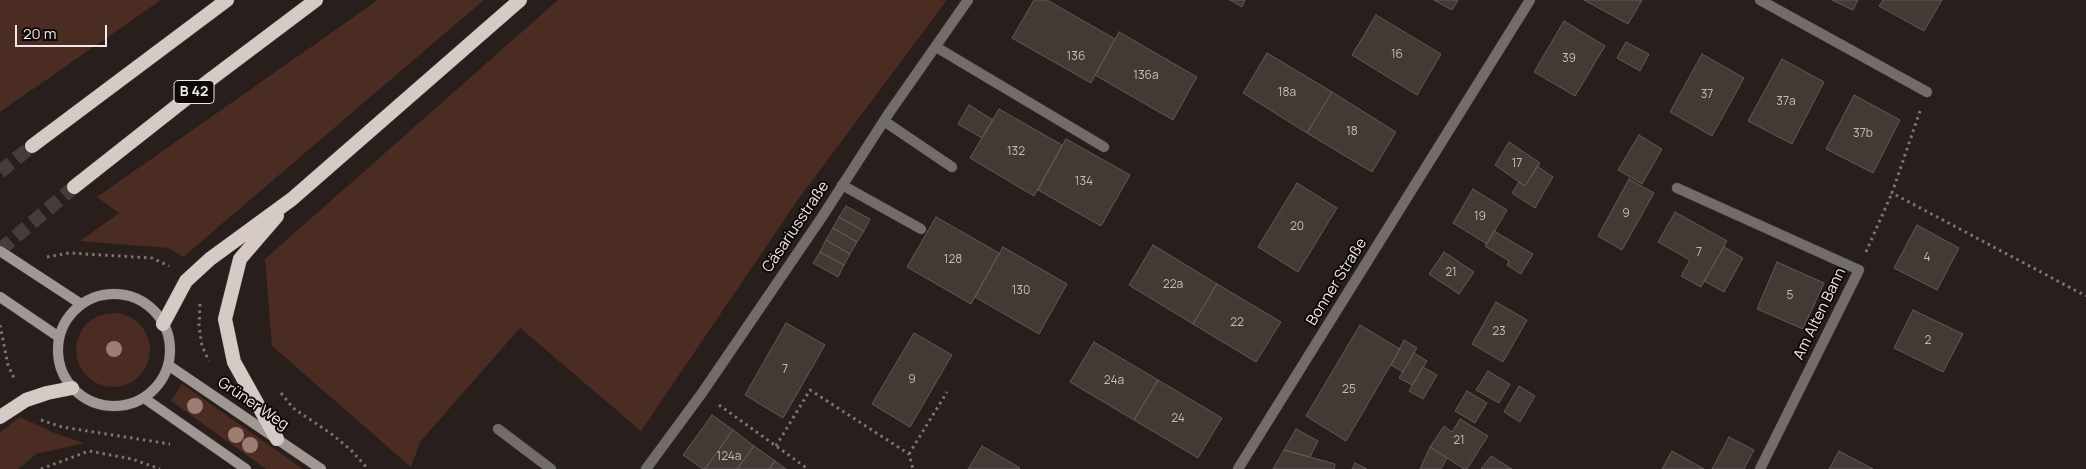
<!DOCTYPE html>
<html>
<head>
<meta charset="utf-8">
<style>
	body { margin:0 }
	#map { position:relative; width:2086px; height:469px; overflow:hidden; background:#281e1b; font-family:Manrope,sans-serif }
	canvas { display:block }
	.scale { position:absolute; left:15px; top:25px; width:92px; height:22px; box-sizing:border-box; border:2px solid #efe8e6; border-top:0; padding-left:6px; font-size:15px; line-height:18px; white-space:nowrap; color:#efe8e6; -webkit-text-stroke:4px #0e0908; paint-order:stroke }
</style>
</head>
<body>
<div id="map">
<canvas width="2086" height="469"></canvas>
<div class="scale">20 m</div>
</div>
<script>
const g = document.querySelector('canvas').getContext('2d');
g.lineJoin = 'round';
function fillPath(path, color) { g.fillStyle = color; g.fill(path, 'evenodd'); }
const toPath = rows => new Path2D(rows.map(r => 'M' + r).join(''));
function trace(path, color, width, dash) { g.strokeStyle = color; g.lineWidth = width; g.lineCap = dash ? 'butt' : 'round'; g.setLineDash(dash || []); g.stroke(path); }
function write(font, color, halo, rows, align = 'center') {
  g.font = font + ' Manrope,sans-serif'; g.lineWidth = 4; g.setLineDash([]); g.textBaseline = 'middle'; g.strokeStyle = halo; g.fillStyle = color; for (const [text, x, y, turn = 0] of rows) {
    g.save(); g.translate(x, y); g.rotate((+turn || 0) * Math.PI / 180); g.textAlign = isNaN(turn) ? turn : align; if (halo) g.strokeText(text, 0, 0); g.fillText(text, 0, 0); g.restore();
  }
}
const green = toPath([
	[0,0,161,0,0,112],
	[378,0,484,0,183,257,168,248,80,241,119,213,97,197],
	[558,0,947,0,797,201,641,431,520,328,420,442,411,467,272,346,265,259],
	'76 350a37 37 0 1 1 74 0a37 37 0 1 1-74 0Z',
	[182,384,303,469,266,469,171,401],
	[20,417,57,434,84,443,36,454,18,469,0,469,0,432]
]);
const building = toPath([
	[1034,0,1047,0,1115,39,1091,83,1012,38,1034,0],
	[1230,0,1245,0,1242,7,1230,0],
	[1434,0,1458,0,1452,10,1434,0],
	[1584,0,1642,0,1628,24,1584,0],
	[1832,0,1858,0,1853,10,1832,0],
	[1883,0,1942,0,1924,31,1879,6,1883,0],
	[1376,15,1441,54,1417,95,1352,55,1376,15],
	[1564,21,1605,46,1575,96,1534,72,1564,21],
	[1119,32,1197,77,1173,120,1095,75,1119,32],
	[1626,42,1649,54,1640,71,1617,58,1626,42],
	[1267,53,1332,92,1307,133,1243,93,1267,53],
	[1702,54,1744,78,1712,136,1670,112,1702,54],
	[1782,59,1824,82,1792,144,1748,121,1782,59],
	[1332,92,1396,132,1372,172,1307,133,1332,92],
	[1854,95,1900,120,1873,173,1826,149,1854,95],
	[969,105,993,120,982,138,958,124,969,105],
	[999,109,1062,145,1034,196,970,158,999,109],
	[1639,135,1662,149,1642,184,1618,170,1639,135],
	[1066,139,1130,175,1101,226,1038,190,1066,139],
	[1509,142,1540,163,1525,186,1495,165,1509,142],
	[1537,166,1553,177,1535,208,1512,193,1519,182,1525,186,1537,166],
	[1629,179,1654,193,1622,250,1598,236,1629,179],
	[1297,183,1337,208,1298,272,1258,247,1297,183],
	[1473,189,1507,210,1487,244,1453,223,1473,189],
	[846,206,870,219,864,231,839,217,846,206],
	[1675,212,1727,241,1701,287,1681,276,1690,260,1658,242,1675,212],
	[839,217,864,231,857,242,833,228,839,217],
	[936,217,999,253,971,304,907,267,936,217],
	[1917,225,1959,248,1937,290,1894,268,1917,225],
	[833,228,857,242,850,254,826,240,833,228],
	[1494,231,1533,254,1521,274,1507,265,1509,261,1485,246,1494,231],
	[826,240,850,254,844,265,820,252,826,240],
	[1153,245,1217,284,1193,324,1129,285,1153,245],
	[1003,247,1067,284,1039,334,975,297,1003,247],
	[1724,247,1743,258,1724,292,1704,281,1724,247],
	[820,252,844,265,838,277,813,263,820,252],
	[1444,252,1474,272,1459,294,1429,274,1444,252],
	[1777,262,1824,283,1803,329,1757,309,1777,262],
	[1217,284,1281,322,1256,362,1193,324,1217,284],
	[1496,302,1527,320,1503,362,1472,344,1496,302],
	[1913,310,1963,334,1943,372,1894,348,1913,310],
	[786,323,825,345,783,418,745,395,786,323],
	[1360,325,1400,349,1346,441,1306,416,1360,325],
	[914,333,952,355,910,427,872,404,914,333],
	[1404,340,1417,348,1403,372,1391,365,1404,340],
	[1094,342,1158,380,1134,420,1070,382,1094,342],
	[1414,353,1427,361,1412,385,1399,378,1414,353],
	[1423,367,1437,375,1423,399,1409,391,1423,367],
	[1488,371,1510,384,1499,403,1476,390,1488,371],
	[1158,380,1222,418,1198,458,1134,420,1158,380],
	[1519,386,1535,396,1520,422,1504,412,1519,386],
	[1467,391,1487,403,1475,423,1455,411,1467,391],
	[712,415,733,430,705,469,703,469,683,455,712,415],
	[1460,419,1488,436,1467,469,1464,469,1430,447,1444,426,1452,432,1460,419],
	[1296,429,1318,441,1310,457,1284,450,1296,429],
	[733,430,754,446,737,469,705,469,733,430],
	[1729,437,1754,450,1744,469,1712,469,1729,437],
	[754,446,775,461,769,469,737,469,754,446],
	[982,446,1020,468,1019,469,968,469,982,446],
	[1430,447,1447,458,1441,469,1420,469,1430,447],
	[1284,450,1335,464,1334,469,1273,469,1284,450],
	[1672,451,1704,469,1662,469,1672,451],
	[1839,451,1873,469,1829,469,1839,451],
	[1491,456,1512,469,1481,469,1491,456],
	[775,461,786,469,769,469,775,461],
	[1355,463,1367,469,1352,469,1355,463]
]);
const trunkTunnel = toPath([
	[0,172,32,146],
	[0,250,74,187]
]);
const path = toPath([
	[1920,111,1892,193,2086,296],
	[1866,252,1892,193],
	[47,257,69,253,152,258,169,266],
	[200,304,199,326,202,346,209,361],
	[0,325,8,365,15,380],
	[281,393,293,408,333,435,352,451,368,469],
	[719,405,808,469],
	[41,420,62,427,170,444],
	[776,446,810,390,909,454,913,469],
	[909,454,947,392],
	[41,469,89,451,132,459,160,469]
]);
const service = toPath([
	[936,47,1104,147],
	[884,121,952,167],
	[842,185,921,229],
	[498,429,551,469]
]);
const minor = toPath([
	[1760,0,1927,92],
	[1677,188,1859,270,1760,469],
	[646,469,702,393,822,217,889,113,968,0],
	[1238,469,1530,0]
]);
const secondary = toPath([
	[0,251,81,304],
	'58 350a56 56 0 1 1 112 0a56 56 0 1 1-112 0Z',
	[0,297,59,337],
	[168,365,321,469],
	[144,398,246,469]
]);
const trunk = toPath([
	[32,146,227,0],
	[74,187,211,79,316,0],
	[277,216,240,259,225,319,234,362,277,439],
	[163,324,186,281,210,259,292,199,520,0],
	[0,417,26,400,47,393,72,388]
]);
const trees = [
	[114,349],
	[195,406],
	[236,435],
	[250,445]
];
const numberNames = [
	["16",1397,55],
	["136",1076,57],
	["39",1569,59],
	["136a",1146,76],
	["18a",1287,93],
	["37",1707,95],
	["37a",1786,102],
	["18",1352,132],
	["37b",1863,134],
	["132",1016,152],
	["17",1517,164],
	["134",1084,182],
	["9",1626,214],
	["19",1480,217],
	["20",1297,227],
	["7",1699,253],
	["4",1927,258],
	["128",953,260],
	["21",1451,273],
	["22a",1173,285],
	["130",1021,291],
	["5",1790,296],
	["22",1237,323],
	["23",1499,332],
	["2",1928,341],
	["7",785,370],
	["9",912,380],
	["24a",1114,381],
	["25",1349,390],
	["24",1178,419],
	["21",1459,441],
	["124a",729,457]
];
const shields = [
	[194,92,40]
];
const shieldNames = [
	["B 42",194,92]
];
const streetNames = [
	["Cäsariusstraße",796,227,-56],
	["Bonner Straße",1337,282,-58],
	["Am Alten Bann",1820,314,-64],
	["Grüner Weg",253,404,34]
];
fillPath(green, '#4b2c22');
fillPath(building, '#433935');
trace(building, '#655956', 1);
trace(trunkTunnel, '#463c39', 14, [14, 7]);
trace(service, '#443a37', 11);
trace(minor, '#443a37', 11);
trace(secondary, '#443a37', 11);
trace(trunk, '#443a37', 15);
trace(path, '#7e7572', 3, [2.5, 4]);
trace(service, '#726d6b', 10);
trace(minor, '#726d6b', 10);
trace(secondary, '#a19896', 10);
trace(trunk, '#d6cac6', 14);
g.fillStyle = '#9c7d74';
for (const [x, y] of trees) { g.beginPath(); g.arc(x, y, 8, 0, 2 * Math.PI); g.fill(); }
write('12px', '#c4bcba', null, numberNames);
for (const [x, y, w] of shields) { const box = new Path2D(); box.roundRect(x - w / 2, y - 11.5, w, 23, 4); g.fillStyle = '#0e0908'; g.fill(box); trace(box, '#efe8e6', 1); }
write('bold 14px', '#efe8e6', null, shieldNames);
write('15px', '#efe8e6', '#0e0908', streetNames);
</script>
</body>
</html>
